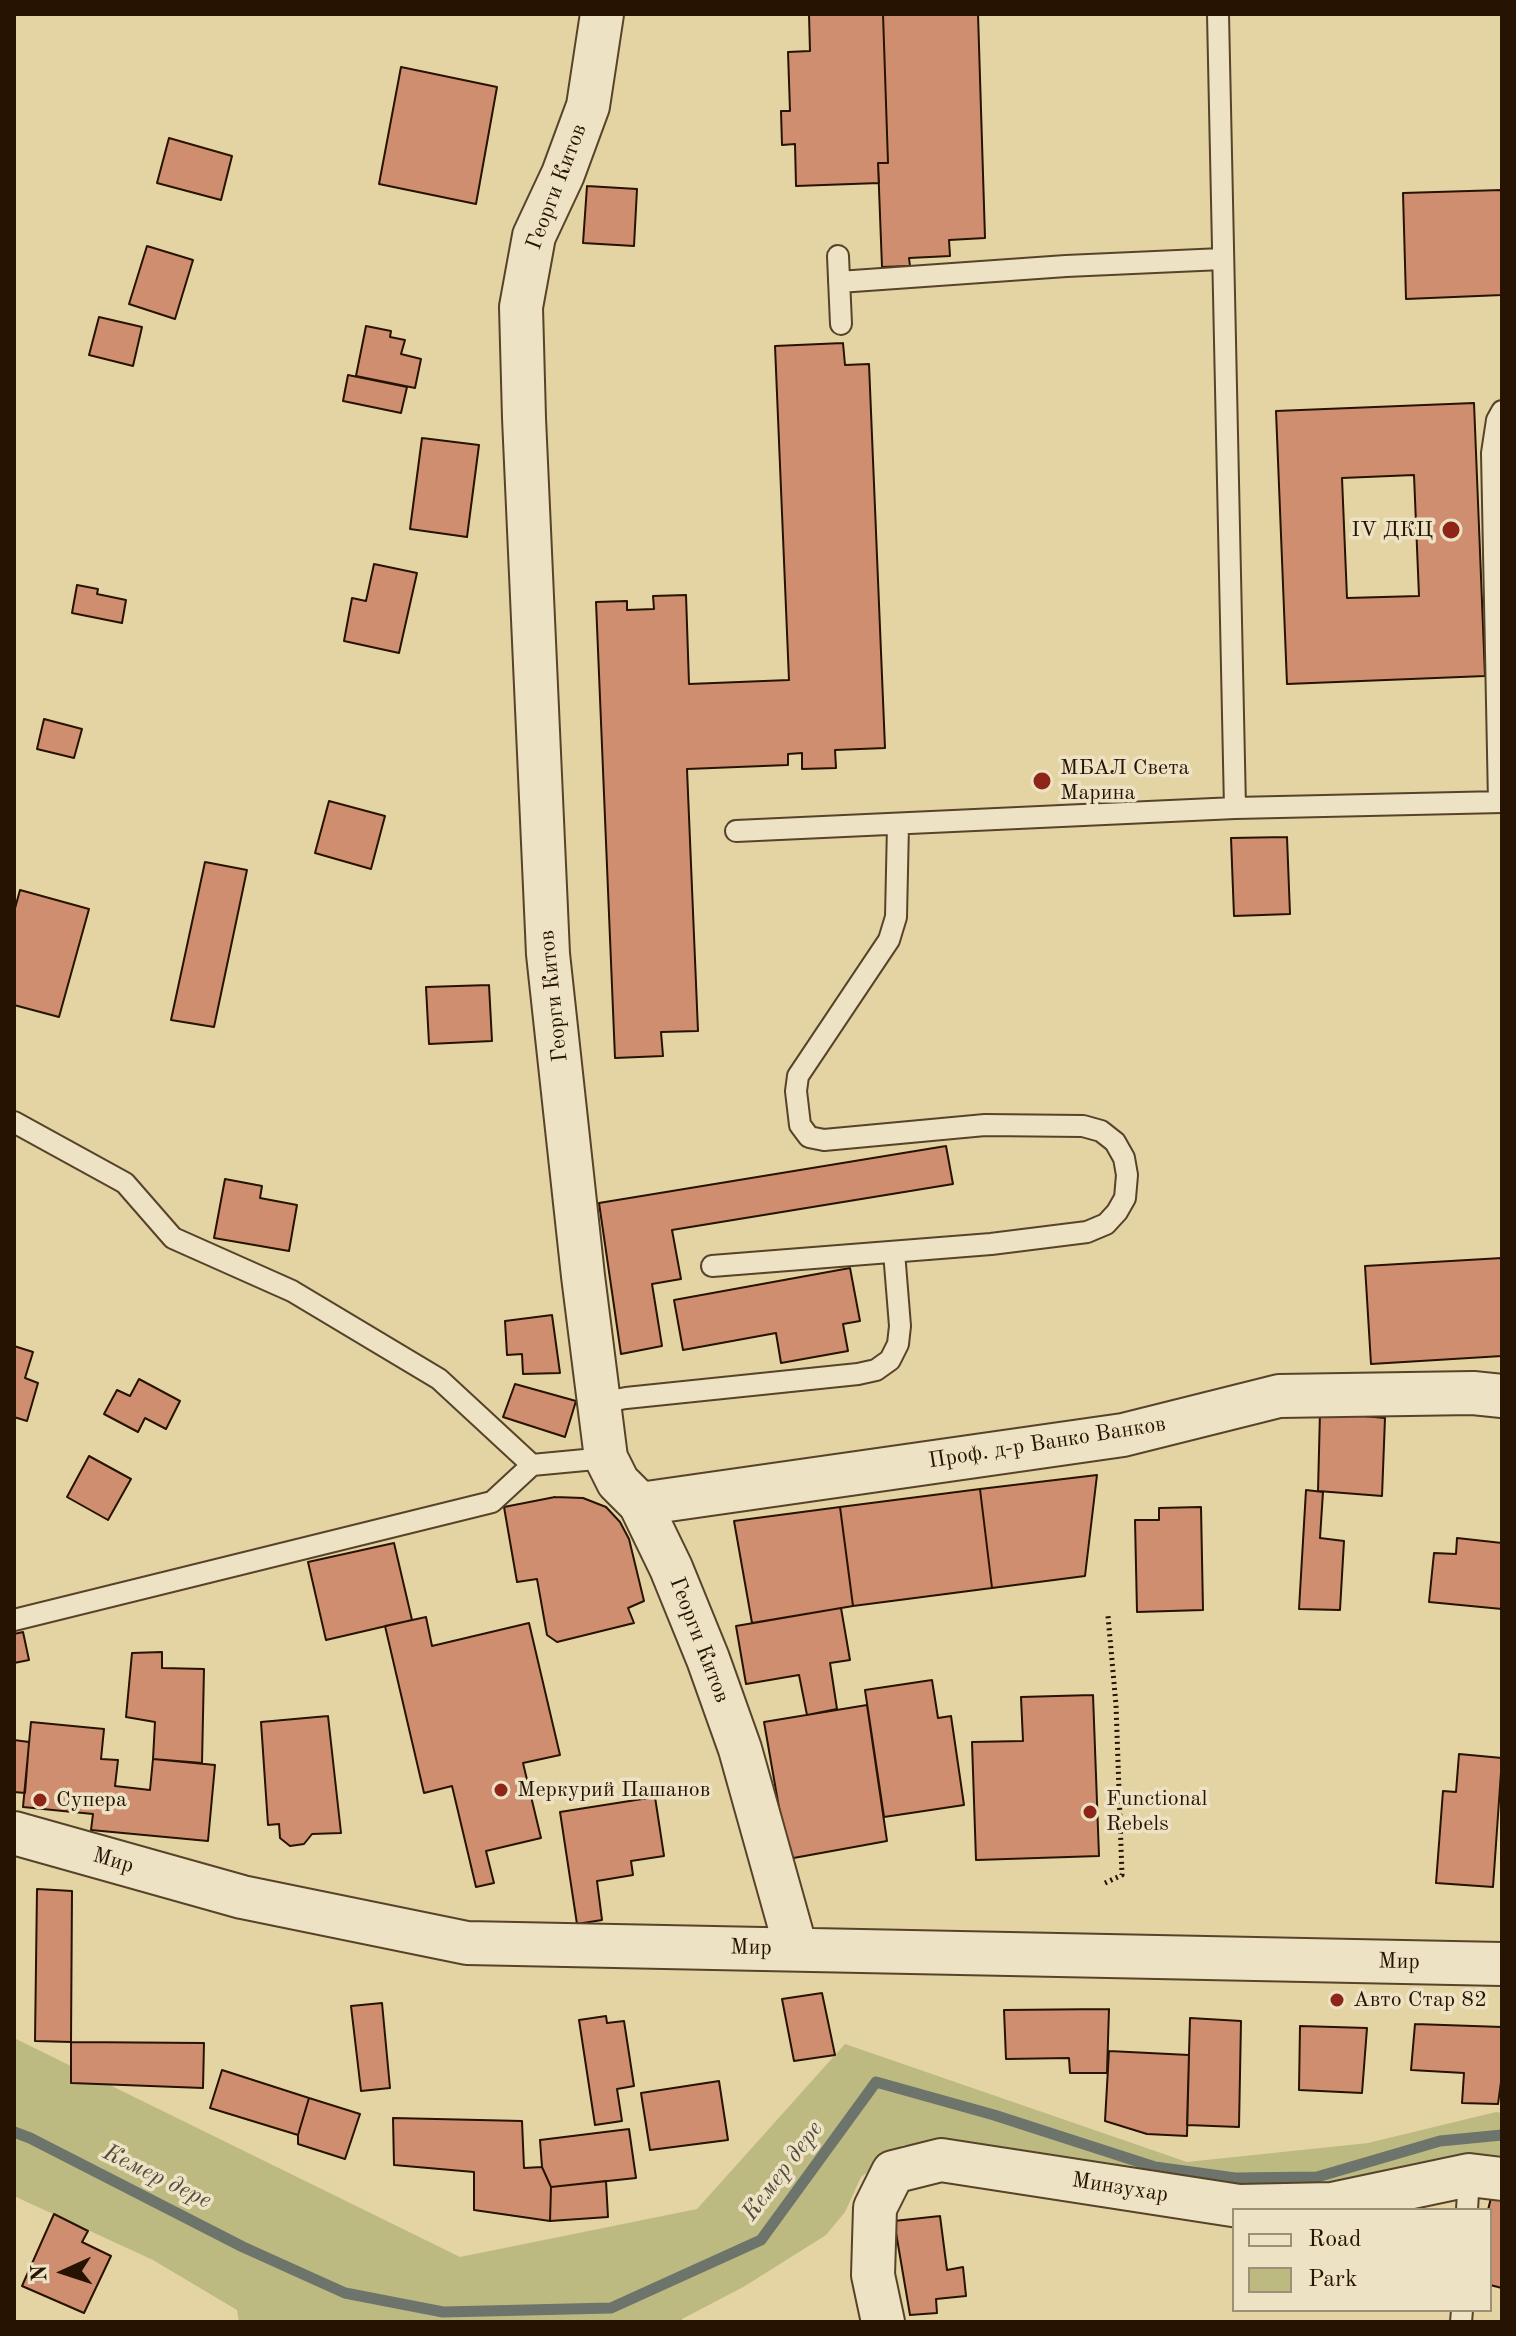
<!DOCTYPE html>
<html>
<head>
<meta charset="utf-8">
<style>
	body { margin:0 }
	#map { position:relative; width:1516px; height:2336px; overflow:hidden; background:#e4d3a3; font-family:"Old Standard TT",serif }
	canvas { display:block }
	.frame { position:absolute; inset:0; border:16px solid #261301; pointer-events:none }
	.legend { position:absolute; left:1232px; top:2208px; width:260px; height:104px; box-sizing:border-box; background:#ede2c3; border:2px solid #9d8f75; margin:0; padding:10px 14px; list-style:none; font-size:24px; color:#261301 }
	.legend li { display:flex; align-items:center; gap:16px; height:40px }
	.legend b { width:40px; border:2px solid #9d8f75 }
	.north { position:absolute; left:24px; top:2232px; width:80px; height:80px; -webkit-text-stroke:6px #ede2c3; paint-order:stroke; rotate:267deg; font-size:22px; font-weight:700; line-height:32px; text-align:center; color:#261301 }
	.north::after { content:''; display:block; margin:auto; width:28px; height:36px; background:#261301; clip-path:polygon(50% 0,100% 100%,50% 72%,0 100%) }
</style>
</head>
<body>
<div id="map">
<canvas width="1516" height="2336"></canvas>
<div class="frame"></div>
<ul class="legend">
<li><b style="height:10px;background:#ede2c3"></b>Road</li>
<li><b style="height:22px;background:#bcba80"></b>Park</li>
</ul>
<div class="north">N</div>
</div>
<script>
const g = document.querySelector('canvas').getContext('2d');
g.lineJoin = 'round';
function fillPath(path, color) { g.fillStyle = color; g.fill(path, 'evenodd'); }
const toPath = rows => new Path2D(rows.map(r => 'M' + r).join(''));
function trace(path, color, width, dash) { g.strokeStyle = color; g.lineWidth = width; g.lineCap = dash ? 'butt' : 'round'; g.setLineDash(dash || []); g.stroke(path); }
function write(font, color, halo, rows, align = 'center') {
  g.font = font + ' "Old Standard TT",serif'; g.lineWidth = 7; g.setLineDash([]); g.textBaseline = 'middle'; g.strokeStyle = halo; g.fillStyle = color; for (const [text, x, y, turn = 0] of rows) {
    g.save(); g.translate(x, y); g.rotate((+turn || 0) * Math.PI / 180); g.textAlign = isNaN(turn) ? turn : align; if (halo) g.strokeText(text, 0, 0); g.fillText(text, 0, 0); g.restore();
  }
}
const green = toPath([
	[14,2038,460,2257,697,2209,845,2044,1187,2162,1368,2143,1496,2112,1502,2113,1502,2165,1327,2190,1232,2192,983,2145,903,2145,861,2177,845,2212,826,2235,745,2286,682,2319,682,2322,239,2322,237,2310,153,2260,14,2196]
]);
const stream = toPath([
	[14,2132,30,2138,243,2247,345,2293,443,2312,611,2308,761,2240,876,2082,994,2115,1155,2167,1235,2178,1317,2177,1440,2141,1502,2135]
]);
const building = toPath([
	[809,14,883,14,888,163,878,163,879,183,796,186,795,144,782,145,781,111,790,111,788,52,810,51,809,14],
	[883,14,978,14,985,238,949,240,950,256,909,258,910,266,882,267,878,163,888,163,883,14],
	[401,67,497,87,476,204,379,184,401,67],
	[169,138,232,156,221,200,157,183,169,138],
	[587,186,637,189,634,246,583,243,587,186],
	[1502,190,1502,295,1406,299,1403,193,1502,190],
	[147,246,193,260,175,319,129,304,147,246],
	[99,317,142,327,133,366,89,355,99,317],
	[366,326,391,331,390,337,405,340,401,354,421,359,415,388,356,376,366,326],
	[843,343,845,365,869,364,885,748,835,750,836,768,802,769,802,753,788,754,788,765,687,769,698,1031,661,1032,663,1056,615,1058,596,602,627,601,627,610,654,609,653,596,686,595,689,684,789,680,775,346,843,343],
	[348,375,407,387,401,413,343,401,348,375],
	[1474,403,1485,676,1287,684,1276,411,1474,403],
	[1414,475,1419,596,1347,598,1342,478,1414,475],
	[422,438,479,445,467,537,410,529,422,438],
	[374,564,417,573,399,653,344,641,352,598,366,601,374,564],
	[77,585,98,589,97,594,126,600,122,623,72,613,77,585],
	[44,719,82,729,74,758,37,749,44,719],
	[329,801,385,816,371,869,315,853,329,801],
	[1287,837,1290,914,1234,916,1231,838,1287,837],
	[205,862,247,870,214,1027,171,1020,205,862],
	[20,890,89,909,59,1017,14,1005,14,912,20,890],
	[489,985,492,1041,429,1044,426,987,489,985],
	[946,1146,953,1184,672,1230,681,1279,652,1284,662,1346,621,1354,599,1203,946,1146],
	[225,1179,262,1186,260,1198,297,1205,289,1251,214,1238,225,1179],
	[1502,1258,1502,1356,1371,1364,1365,1266,1502,1258],
	[850,1268,860,1321,843,1324,848,1351,781,1363,776,1333,683,1350,674,1300,850,1268],
	[552,1315,560,1373,523,1374,522,1354,507,1355,505,1321,552,1315],
	[14,1346,33,1352,25,1378,38,1383,27,1421,14,1417,14,1346],
	[139,1379,180,1401,166,1429,145,1418,138,1432,104,1414,117,1390,130,1396,139,1379],
	[515,1384,576,1401,565,1437,503,1417,515,1384],
	[1320,1412,1385,1418,1382,1496,1318,1491,1320,1412],
	[89,1456,131,1479,108,1520,67,1497,89,1456],
	[1097,1475,1085,1576,992,1588,980,1489,1097,1475],
	[980,1489,992,1588,853,1606,840,1507,980,1489],
	[1306,1490,1323,1492,1320,1538,1344,1541,1340,1610,1299,1609,1306,1490],
	[555,1497,583,1498,606,1507,620,1522,629,1539,644,1601,628,1608,634,1623,557,1642,547,1635,537,1579,517,1582,504,1507,555,1497],
	[840,1507,853,1606,752,1623,734,1521,840,1507],
	[1201,1507,1203,1610,1137,1612,1135,1520,1159,1520,1159,1508,1201,1507],
	[1457,1538,1502,1543,1502,1609,1429,1602,1434,1553,1456,1554,1457,1538],
	[394,1543,412,1620,326,1640,308,1562,394,1543],
	[841,1608,850,1660,830,1663,837,1709,807,1715,799,1675,746,1684,736,1626,841,1608],
	[426,1617,432,1646,529,1623,560,1755,523,1763,541,1838,486,1851,494,1883,476,1887,452,1786,424,1793,385,1626,426,1617],
	[23,1632,29,1660,14,1663,14,1634,23,1632],
	[162,1652,162,1668,204,1669,202,1763,153,1759,155,1722,126,1717,132,1653,162,1652],
	[932,1680,938,1718,951,1716,964,1805,884,1817,865,1690,932,1680],
	[1093,1695,1099,1856,976,1860,972,1742,1023,1741,1021,1697,1093,1695],
	[867,1705,887,1841,788,1859,764,1722,867,1705],
	[328,1716,341,1833,312,1834,304,1844,290,1846,280,1838,279,1824,268,1825,261,1722,328,1716],
	[31,1722,104,1729,101,1759,118,1760,115,1786,150,1790,153,1759,215,1765,208,1841,91,1830,93,1814,23,1807,31,1722],
	[14,1740,29,1742,25,1793,14,1792,14,1740],
	[1459,1754,1502,1758,1493,1887,1436,1883,1443,1791,1456,1792,1459,1754],
	[655,1797,664,1856,631,1861,633,1875,597,1881,602,1920,577,1924,560,1812,655,1797],
	[37,1889,72,1891,71,2042,35,2041,37,1889],
	[822,1993,835,2055,794,2061,782,1999,822,1993],
	[382,2003,390,2088,361,2091,351,2006,382,2003],
	[1109,2009,1107,2073,1070,2073,1069,2058,1006,2059,1004,2010,1109,2009],
	[606,2016,607,2023,624,2021,634,2086,617,2089,622,2121,595,2125,579,2020,606,2016],
	[1190,2018,1241,2021,1239,2127,1187,2125,1190,2018],
	[1415,2024,1502,2027,1502,2075,1498,2104,1462,2103,1464,2073,1411,2070,1415,2024],
	[1300,2026,1367,2028,1362,2093,1299,2090,1300,2026],
	[71,2042,204,2043,203,2088,71,2083,71,2042],
	[1109,2051,1189,2055,1187,2136,1147,2134,1105,2121,1109,2051],
	[222,2070,309,2098,298,2135,210,2108,222,2070],
	[719,2081,728,2140,650,2150,641,2093,719,2081],
	[309,2098,360,2114,345,2159,298,2144,298,2135,309,2098],
	[393,2118,522,2121,524,2168,542,2167,551,2187,550,2221,474,2210,474,2172,394,2165,393,2118],
	[629,2129,636,2178,551,2187,542,2167,540,2140,629,2129],
	[606,2181,608,2217,550,2221,551,2187,606,2181],
	[1492,2194,1502,2196,1502,2288,1490,2285,1490,2210,1488,2210,1492,2194],
	[54,2214,88,2231,82,2242,111,2256,84,2313,22,2286,54,2214],
	[940,2216,947,2270,963,2267,966,2296,936,2299,937,2313,910,2315,894,2221,940,2216]
]);
const path = toPath([
	[1105,1883,1122,1875,1116,1705,1108,1616]
]);
const service = toPath([
	[1218,14,1235,808],
	[838,256,841,324],
	[839,282,1066,266,1222,259],
	[1499,802,1492,453,1497,420,1502,411],
	[736,831,1235,808,1502,802],
	[14,1122,125,1183,173,1238,292,1291,439,1379,532,1465],
	[712,1266,991,1244,1087,1232,1106,1224,1117,1212,1125,1198,1127,1175,1124,1158,1115,1142,1101,1131,1083,1126,985,1125,824,1140,809,1137,800,1125,796,1091,798,1076,889,940,896,917,898,825],
	[599,1403,626,1398,858,1374,876,1370,890,1360,898,1344,900,1326,894,1252],
	[14,1620,492,1502,532,1465,606,1458],
	[1467,2210,1469,2175],
	[1461,2322,1462,2310]
]);
const minor = toPath([
	[602,14,588,106,563,174,534,236,521,307,524,418,548,954,583,1276,606,1458,618,1482,640,1504,671,1568,708,1659,740,1749,796,1949],
	[640,1504,1123,1435,1279,1396,1473,1393,1502,1396],
	[14,1833,242,1897,467,1943,1502,1964],
	[883,2322,873,2275,875,2208,893,2172,941,2160,1239,2206,1332,2204,1469,2175,1502,2179]
]);
const markers = [
	[1451,530,10,"#8f2418"],
	[1042,781,10,"#8f2418"],
	[501,1790,8,"#8f2418"],
	[40,1800,8,"#8f2418"],
	[1090,1812,8,"#8f2418"],
	[1337,2000,8,"#8f2418"]
];
const streetNames = [
	["Георги Китов",557,187,-69],
	["Георги Китов",554,996,-96],
	["Проф. д-р Ванко Ванков",1047,1443,-9],
	["Георги Китов",699,1640,69],
	["Мир",113,1861,16],
	["Мир",751,1948,1],
	["Мир",1399,1962,1],
	["Минзухар",1120,2188,9]
];
const poiNames = [
	["IV ДКЦ",1433,530,"right"],
	["МБАЛ Света",1060,768],
	["Марина",1060,793],
	["Меркурий Пашанов",517,1790],
	["Functional",1106,1799],
	["Rebels",1106,1824],
	["Супера",56,1800],
	["Авто Стар 82",1353,2000]
];
const waterNames = [
	["Кемер дере",783,2171,-53],
	["Кемер дере",157,2177,26]
];
fillPath(green, '#bcba80');
trace(stream, '#6c746b', 11);
fillPath(building, '#d08e70');
trace(building, '#261301', 2);
trace(service, '#56432a', 24);
trace(minor, '#56432a', 46);
trace(path, '#261301', 5, [2, 4]);
trace(service, '#ede2c3', 20);
trace(minor, '#ede2c3', 42);
for (const [x, y, r, color] of markers) { const dot = new Path2D(); dot.arc(x, y, r, 0, 2 * Math.PI); g.fillStyle = color; g.fill(dot); trace(dot, '#ede2c3', 3); }
write('22px', '#261301', '#ede2c3', streetNames);
write('22px', '#261301', '#ede2c3', poiNames, 'left');
write('italic 24px', '#4f4c3f', '#ede2c3', waterNames);
</script>
</body>
</html>
